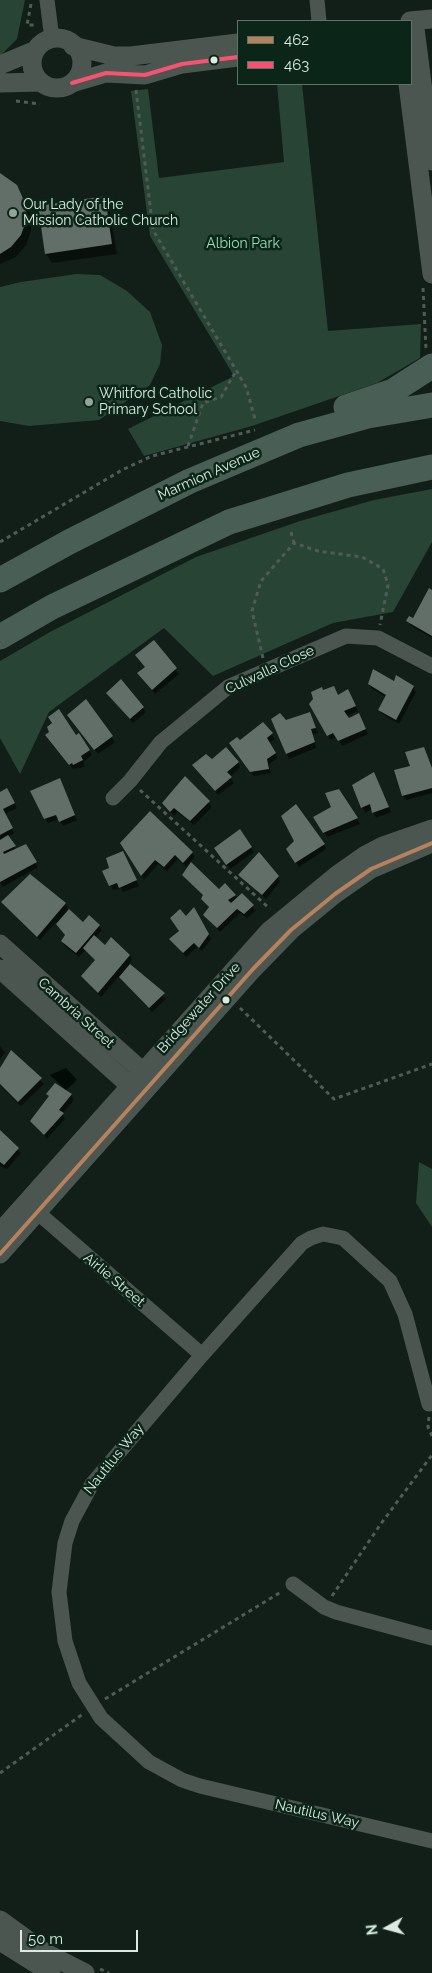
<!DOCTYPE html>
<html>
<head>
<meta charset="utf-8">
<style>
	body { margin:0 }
	#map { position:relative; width:432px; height:1973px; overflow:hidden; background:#111f18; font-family:Raleway,sans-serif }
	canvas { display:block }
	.legend { position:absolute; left:237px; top:20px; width:175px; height:65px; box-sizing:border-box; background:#0b2518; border:1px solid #5f7469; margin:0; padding:6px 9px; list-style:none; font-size:15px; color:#dcebe2 }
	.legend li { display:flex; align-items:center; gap:10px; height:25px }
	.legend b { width:25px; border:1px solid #5f7469 }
	.north { position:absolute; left:362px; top:1903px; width:50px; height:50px; -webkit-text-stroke:4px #0b2518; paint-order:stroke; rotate:263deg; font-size:14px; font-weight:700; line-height:20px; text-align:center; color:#dcebe2 }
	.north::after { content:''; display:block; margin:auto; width:18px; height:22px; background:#dcebe2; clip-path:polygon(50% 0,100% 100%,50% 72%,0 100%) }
	.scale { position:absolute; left:20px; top:1930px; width:118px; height:22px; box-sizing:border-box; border:2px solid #dcebe2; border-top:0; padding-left:6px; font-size:15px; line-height:18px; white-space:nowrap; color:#dcebe2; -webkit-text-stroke:4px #0b2518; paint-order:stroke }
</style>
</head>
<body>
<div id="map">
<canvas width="432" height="1973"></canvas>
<ul class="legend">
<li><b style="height:6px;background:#b6815c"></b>462</li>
<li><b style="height:6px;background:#f65372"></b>463</li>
</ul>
<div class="north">N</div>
<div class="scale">50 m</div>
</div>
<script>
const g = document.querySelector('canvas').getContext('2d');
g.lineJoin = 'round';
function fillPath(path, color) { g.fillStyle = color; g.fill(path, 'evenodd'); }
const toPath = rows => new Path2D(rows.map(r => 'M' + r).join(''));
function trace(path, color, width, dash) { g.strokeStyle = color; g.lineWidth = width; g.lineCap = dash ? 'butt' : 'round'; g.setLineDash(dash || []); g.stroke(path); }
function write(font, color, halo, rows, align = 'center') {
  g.font = font + ' Raleway,sans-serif'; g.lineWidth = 5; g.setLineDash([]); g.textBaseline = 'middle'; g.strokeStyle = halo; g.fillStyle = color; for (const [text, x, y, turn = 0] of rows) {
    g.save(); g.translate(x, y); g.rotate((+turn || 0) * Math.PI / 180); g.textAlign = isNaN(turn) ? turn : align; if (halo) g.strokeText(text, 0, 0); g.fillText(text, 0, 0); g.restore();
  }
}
const green = toPath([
	[0,0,25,0,17,39,0,56],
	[277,84,302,84,328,331,421,324,420,358,377,383,252,426,144,456,128,429,234,376,150,236,131,91,148,89,159,178,284,162],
	[76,274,100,275,127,291,150,312,162,345,160,364,150,385,99,420,29,426,0,421,0,287,21,282],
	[432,489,432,542,393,612,333,623,213,676,164,628,49,712,20,774,0,738,0,661,50,632,196,557,300,521,374,500],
	[419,1162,432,1169,432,1227,416,1203]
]);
const water = toPath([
	[66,1068,77,1080,66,1090,50,1075]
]);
const shadow = toPath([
	[0,174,16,186,22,196,31,216,31,231,26,245,16,257,0,264],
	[104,197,109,207,117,254,52,263,46,254,39,207],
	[432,591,432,638,411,626,408,621,414,620],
	[153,642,179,674,155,694,142,678],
	[395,683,413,687,416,692,399,724,382,714,379,710,386,697,372,689,369,684],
	[323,692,338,697,351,696,358,711,346,716,348,719,361,719,368,734,342,746,337,737,330,740,328,735],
	[111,698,143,708,146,712,133,723],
	[85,701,115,742,98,754,71,720],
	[312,719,318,733,313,734,316,748,289,759,272,720,285,722],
	[54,724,75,736,89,750,92,755,83,762,85,765,81,768,73,769,49,741,46,736,51,733],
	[263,724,275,739,269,743,278,758,269,764,271,773,254,776,233,748],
	[212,761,238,762,240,767,230,777,234,783,218,795,193,766],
	[432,768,432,793,406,800,403,796],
	[185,778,212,807,194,825,177,812,174,816,163,804],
	[376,779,391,812,376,818,372,809,365,813,354,786],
	[60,780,77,820,63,826,59,819,48,823,45,818],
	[6,790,17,808,5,814,14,833,8,837,17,851,26,846,38,867,3,887,0,882,0,793],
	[339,790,360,824,327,837,315,818,332,808],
	[240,830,254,852,230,869,218,853],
	[122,843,192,853,195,857,186,867,178,859,167,871,158,864,144,880],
	[324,844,326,849,299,867,287,849],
	[125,857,139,886,123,892,121,888,113,890,104,871],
	[183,875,235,896,237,899,242,895,256,911,247,918,240,913,220,932,205,915,209,908,202,899,204,896],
	[239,875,278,877,280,882,266,899],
	[3,902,65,904,69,911,83,924,99,926,102,930,95,938,105,947,130,955,132,960,129,964,166,999,152,1012,119,976,101,997,82,976,96,961,86,949,79,957,65,946,62,941,66,936,56,922,40,940],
	[194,909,211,939,202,951,197,947,186,957,171,939,180,932,186,918],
	[0,1046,5,1053,0,1059],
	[11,1052,44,1084,21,1106,0,1085,0,1070],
	[71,1095,74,1100,62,1114,65,1119,47,1139,32,1121],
	[0,1132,21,1153,7,1169,0,1166]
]);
const building = toPath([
	[0,173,17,185,26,205,26,221,21,235,11,247,0,254],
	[105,196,112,244,45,254,38,206],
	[429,588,432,590,432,636,406,621,409,616,413,618],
	[154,640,177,668,152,690,137,673,145,667,135,655],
	[373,669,394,681,396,675,414,686,396,720,378,710,386,695,368,684],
	[121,679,144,707,130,719,106,693],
	[334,686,338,695,348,689,356,706,344,711,349,718,359,713,366,729,338,741,333,733,327,736,309,704,313,699,311,692,322,687,323,690],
	[86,699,113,736,94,750,67,715],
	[59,709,76,735,79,733,90,750,81,756,83,760,73,765,72,763,69,765,45,735,49,732,47,727,52,723,48,717],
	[310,712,316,728,311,729,315,742,286,754,271,719,280,713,286,720],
	[263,722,273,733,267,738,276,753,267,759,269,769,250,772,229,743,237,737,240,740],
	[226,747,239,762,227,772,232,777,215,791,192,765,206,754,212,759],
	[424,747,432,768,432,788,402,796,394,770,410,766,405,752],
	[374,772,389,807,372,813,370,804,361,808,352,785],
	[185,776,210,801,190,821,174,808,170,812,162,803],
	[60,778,75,815,59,822,56,815,44,819,30,791],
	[7,788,15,803,3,809,13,828,0,835,0,792],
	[339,789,358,818,323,833,313,817,331,807,325,793],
	[296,804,325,844,295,863,286,849,294,841,281,816],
	[150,811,193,852,183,863,175,855,164,867,155,860,141,876,120,843],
	[240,829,252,847,226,865,214,848],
	[8,835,16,846,3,852,4,854,26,844,37,862,0,882,0,840],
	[123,851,137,880,119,888,117,883,109,886,102,871,109,868,106,858],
	[259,852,279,876,262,895,238,875],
	[191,862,219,889,225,883,236,895,228,900,231,903,242,893,254,905,244,914,237,909,217,928,203,915,209,907,201,899,203,895,182,875],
	[30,874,66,903,37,937,1,902],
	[194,907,209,934,199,948,194,943,183,953,169,939,179,931,170,918,180,909,186,916],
	[69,909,83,922,89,915,100,925,76,953,61,941,65,935,56,924],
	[94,935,105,945,111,937,130,955,98,993,81,976,95,960,83,948],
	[130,964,165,993,149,1008,119,977],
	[11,1050,42,1078,18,1102,0,1084,0,1068],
	[55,1083,72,1094,59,1110,64,1113,44,1135,30,1121,49,1096,46,1094],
	[0,1130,19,1148,4,1165,0,1162]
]);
const path = toPath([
	[31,4,27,25,37,25],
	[136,90,153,230,246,387,255,419],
	[16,101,40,104],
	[423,288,426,349],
	[188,446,203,403,221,397,236,371],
	[291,532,294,543],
	[0,542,122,470,152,456,255,430],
	[263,658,252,611,261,581,294,543,318,551,362,557,383,569,388,585,380,625],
	[140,790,270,909],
	[240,1008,334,1099,432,1064],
	[429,1417,428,1427,432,1436],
	[332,1596,380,1525,432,1455],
	[105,1699,281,1592],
	[0,1773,83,1714],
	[100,1969,109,1973]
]);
const minor = toPath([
	[47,0,52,39],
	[317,0,319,21],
	[113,798,130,781,161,742,228,687,346,636,378,638,432,666],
	[29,1205,202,1355],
	[429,1404,405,1314,390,1281,343,1238,323,1234,311,1238,302,1243,202,1355,92,1484,72,1521,65,1543,59,1592,65,1641,79,1683,101,1718,149,1762,182,1780,200,1786,432,1841],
	[293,1584,324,1607,336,1612,432,1638]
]);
const tertiary = toPath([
	[410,21,432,19],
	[414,21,432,161],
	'32 63a25 25 0 1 1 50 0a25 25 0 1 1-50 0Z',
	[73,46,114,56,131,56,238,43],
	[0,65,36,50],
	[0,83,40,82],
	[72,83,106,73,145,75,182,64,238,57],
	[408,84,432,274],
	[0,944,151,1079],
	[0,969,138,1093],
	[0,1232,269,931,337,875,364,856,383,846,432,829],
	[0,1254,253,969,291,930,335,894,371,869,432,843],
	[0,1920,44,1952,85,1973],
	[0,1941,51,1973]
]);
const trunk = toPath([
	[346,407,393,391,432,366],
	[0,580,69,542,190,481,299,435,368,416,432,405],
	[0,637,52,607,229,522,348,485,432,467]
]);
const bus1 = toPath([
	[0,1254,253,969,291,930,335,894,371,869,432,843]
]);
const bus2 = toPath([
	[72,83,106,73,145,75,182,64,238,57]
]);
const markers = [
	[214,60,4.5,"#dcebe2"],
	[13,213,5,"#95a49b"],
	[89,402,5,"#95a49b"],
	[226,1000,4.5,"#dcebe2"]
];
const poiNames = [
	["Our Lady of the",23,205],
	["Mission Catholic Church",23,221],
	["Whitford Catholic",99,394],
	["Primary School",99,410]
];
const parkNames = [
	["Albion Park",243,244]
];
const streetNames = [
	["Marmion Avenue",209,474,-24],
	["Culwalla Close",270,670,-25],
	["Bridgewater Drive",199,1008,-48],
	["Cambria Street",76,1013,42],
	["Airlie Street",114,1280,40],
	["Nautilus Way",114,1459,-51],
	["Nautilus Way",317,1814,13]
];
fillPath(green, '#274435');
fillPath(water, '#020b05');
fillPath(shadow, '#0007');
fillPath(building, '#626e68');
trace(path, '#515b55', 3, [4, 4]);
trace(minor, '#4c5650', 15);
trace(tertiary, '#4c5650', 19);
trace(trunk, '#495e54', 25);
trace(bus1, '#b6815c', 4);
trace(bus2, '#f65372', 4);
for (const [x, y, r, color] of markers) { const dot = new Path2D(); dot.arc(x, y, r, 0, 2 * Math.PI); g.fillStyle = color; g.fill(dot); trace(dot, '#0b2518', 2); }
write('14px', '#dcebe2', '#0b2518', poiNames, 'left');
write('14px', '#99dfb8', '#0b2518', parkNames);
write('14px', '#dcebe2', '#0b2518', streetNames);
</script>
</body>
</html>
